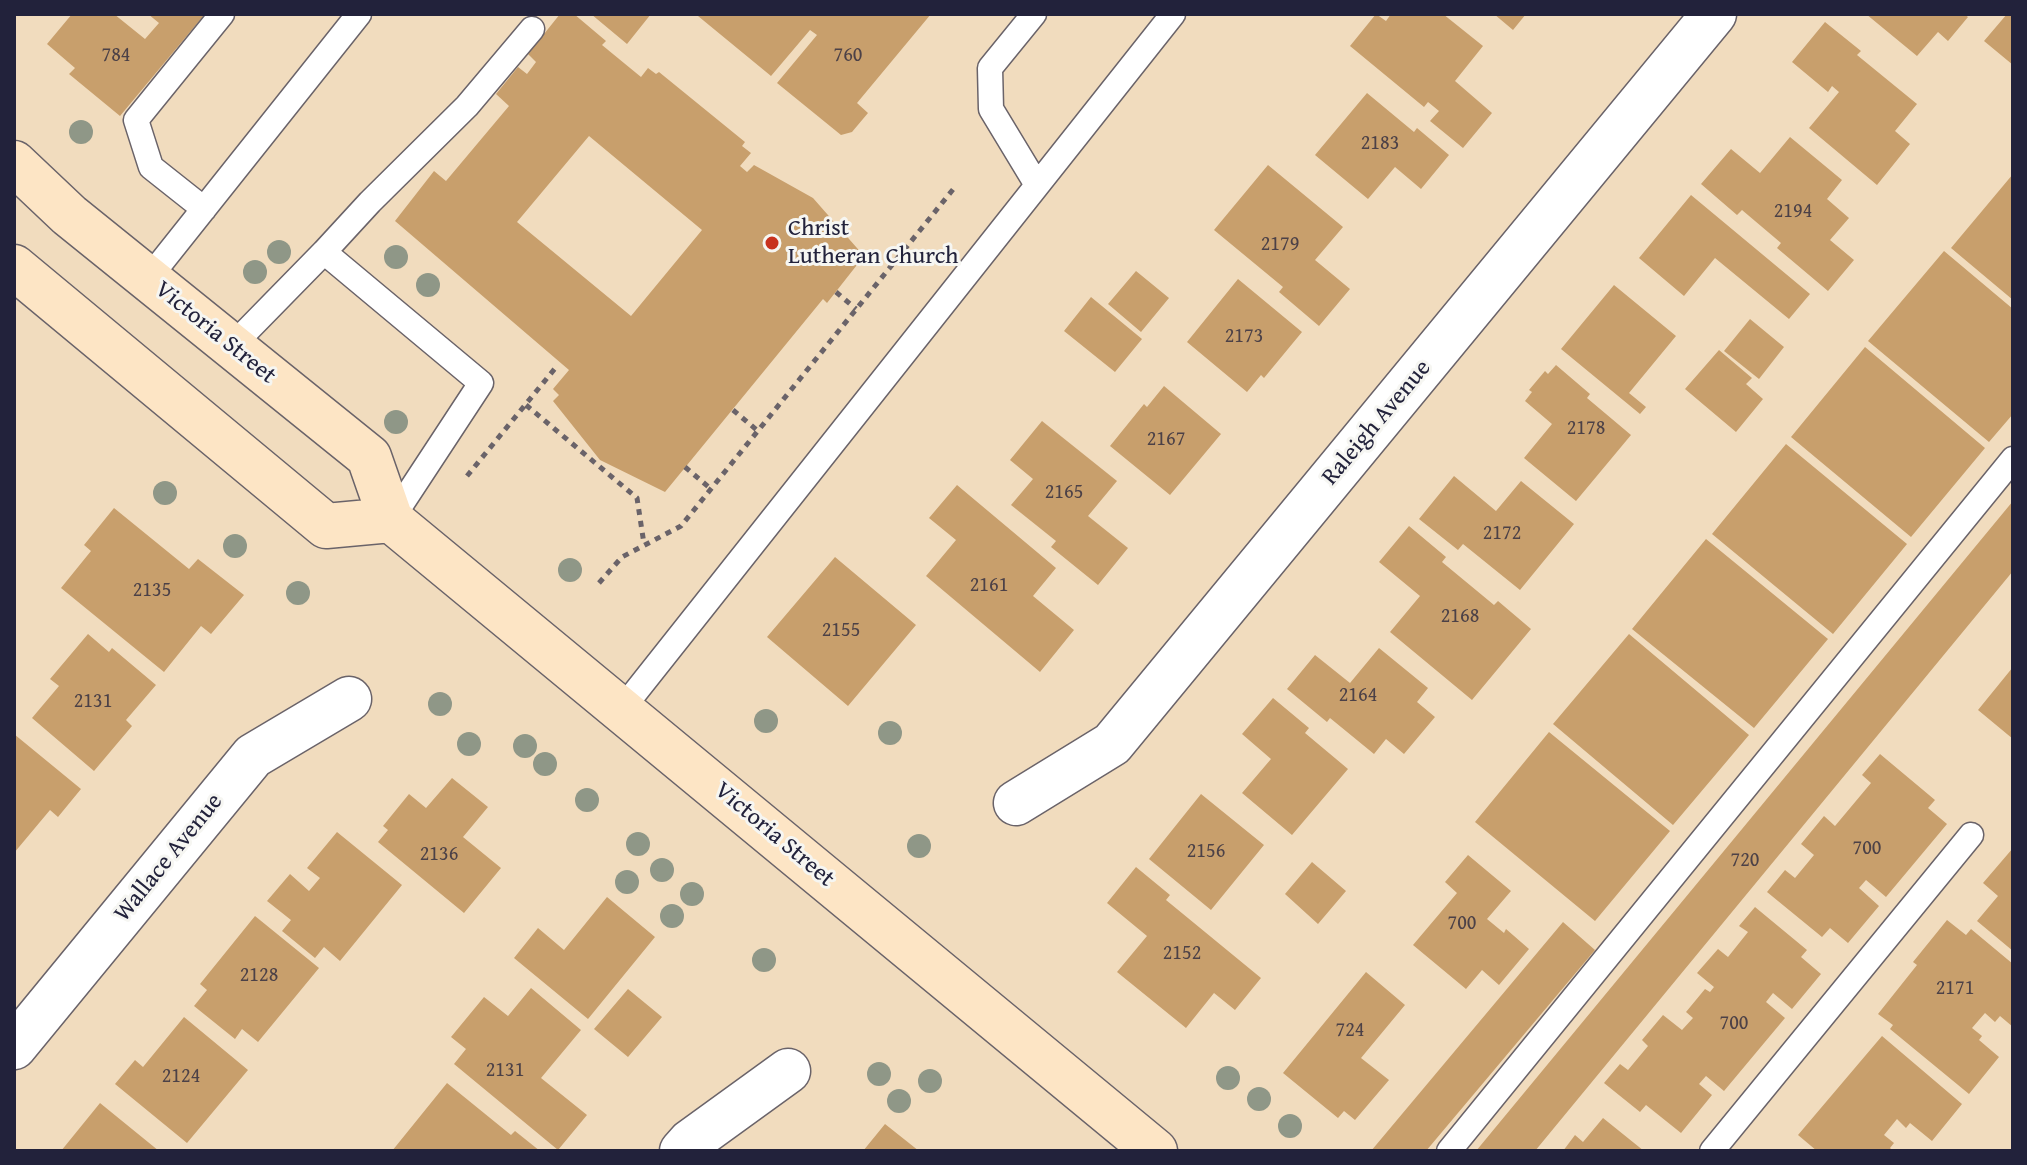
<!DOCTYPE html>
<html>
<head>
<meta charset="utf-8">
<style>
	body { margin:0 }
	#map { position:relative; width:2027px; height:1165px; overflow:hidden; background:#f1dcbe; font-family:"Gentium Book Plus",serif }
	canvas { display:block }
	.frame { position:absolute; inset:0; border:16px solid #22223b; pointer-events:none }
</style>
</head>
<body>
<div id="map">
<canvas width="2027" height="1165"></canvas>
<div class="frame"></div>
</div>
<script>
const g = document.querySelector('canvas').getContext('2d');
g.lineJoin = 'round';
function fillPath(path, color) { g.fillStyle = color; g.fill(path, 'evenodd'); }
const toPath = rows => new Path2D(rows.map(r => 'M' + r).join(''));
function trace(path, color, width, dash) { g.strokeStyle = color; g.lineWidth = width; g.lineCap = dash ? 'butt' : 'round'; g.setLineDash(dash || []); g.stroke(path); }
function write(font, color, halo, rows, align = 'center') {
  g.font = font + ' "Gentium Book Plus",serif'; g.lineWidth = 6; g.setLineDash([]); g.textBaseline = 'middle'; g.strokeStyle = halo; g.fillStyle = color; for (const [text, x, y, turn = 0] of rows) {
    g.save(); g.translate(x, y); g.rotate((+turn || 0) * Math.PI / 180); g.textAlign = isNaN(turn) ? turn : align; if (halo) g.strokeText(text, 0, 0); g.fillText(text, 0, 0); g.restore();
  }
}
const building = toPath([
	[72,14,114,14,145,39,159,23,148,14,205,14,120,116,69,74,75,68,47,44],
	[560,14,574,14,606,41,602,45,641,77,648,68,656,74,659,72,745,142,742,146,751,153,740,166,747,172,754,165,813,198,864,256,827,303,823,299,665,492,600,460,553,401,559,395,553,389,569,370,395,221,434,171,446,181,509,106,496,94,518,67,527,74,536,62,528,54],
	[589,136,702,230,631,316,517,222],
	[591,14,651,14,627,44],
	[700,14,931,14,857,103,868,113,852,132,841,135,777,83,817,35,810,30,771,76,698,16],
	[1376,14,1386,21,1391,14,1443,14,1483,46,1455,81,1492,113,1463,148,1430,121,1439,111,1428,102,1424,107,1350,46],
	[1494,14,1526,14,1513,30],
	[1866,14,1964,14,1968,17,1948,41,1938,32,1917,56],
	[2007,14,2013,14,2013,65,1984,41],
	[1825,22,1861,51,1857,55,1917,104,1895,131,1910,144,1877,185,1809,128,1839,92,1832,86,1828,92,1792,62],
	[1367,93,1414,132,1417,128,1449,155,1421,189,1395,167,1368,199,1315,155],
	[1790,137,1842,180,1827,199,1849,218,1830,240,1854,260,1828,291,1777,248,1781,243,1742,210,1737,215,1701,184,1731,149,1760,173],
	[1268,165,1343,227,1315,260,1350,289,1319,326,1279,292,1283,287,1214,230],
	[2013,174,2013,300,1951,248],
	[1691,195,1810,294,1789,319,1715,258,1684,296,1639,258],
	[1944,251,2013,309,2013,414,1989,442,1868,341],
	[1136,271,1169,298,1141,332,1108,304],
	[1238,279,1302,332,1264,378,1261,375,1247,392,1187,342],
	[1614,285,1676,336,1629,393,1646,407,1640,414,1561,349],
	[1091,297,1142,339,1115,372,1064,331],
	[1750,319,1784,347,1759,379,1724,351],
	[1865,347,1985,448,1911,537,1791,437],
	[1719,350,1752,378,1746,384,1763,399,1736,432,1685,389],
	[1556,365,1590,394,1587,398,1631,435,1576,501,1524,458,1552,424,1525,401,1532,392,1529,390,1545,371,1548,374],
	[1164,386,1221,434,1170,495,1110,446,1144,404,1147,407],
	[1042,421,1117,481,1088,516,1128,548,1098,585,1051,547,1056,541,1011,505,1033,479,1010,460],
	[1786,444,1907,544,1833,634,1712,534],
	[1454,476,1496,511,1521,481,1574,524,1520,590,1463,544,1458,550,1419,519],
	[957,485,1056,568,1033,596,1074,630,1040,672,926,576,956,540,929,518],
	[2013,501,2013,571,1535,1151,1476,1151],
	[114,508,189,569,198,559,244,595,211,634,201,626,164,672,61,588,91,551,84,545],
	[1409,526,1446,557,1442,562,1494,605,1498,601,1531,629,1472,700,1390,632,1420,596,1379,562],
	[1706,539,1828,639,1754,728,1632,629],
	[835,557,916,625,848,706,767,637],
	[88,634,109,652,112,648,156,685,126,720,132,726,94,771,32,718,59,686,50,679],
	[1629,634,1749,735,1673,825,1553,724],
	[1379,648,1428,688,1417,702,1435,717,1404,754,1386,739,1374,754,1330,718,1327,722,1287,689,1315,655,1350,683],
	[2013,667,2013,739,1978,710],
	[1273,698,1309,728,1305,733,1348,769,1292,835,1242,793,1271,759,1242,734],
	[1549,732,1670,831,1595,921,1475,822],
	[14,734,81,789,58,817,50,810,14,853],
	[1880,754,1935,800,1928,808,1947,824,1886,897,1866,880,1859,888,1879,906,1848,943,1830,928,1822,937,1767,892,1785,870,1795,878,1814,855,1801,844,1824,816,1835,826,1871,783,1862,775],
	[452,778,488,807,463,837,501,868,464,913,378,842,388,830,383,826,409,794,426,808],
	[1201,794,1264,845,1211,910,1149,859],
	[337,832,402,885,340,961,324,947,315,958,282,931,291,920,267,901,290,874,309,891,320,878,307,868],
	[2013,848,2013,951,1977,921,1998,896,1983,883],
	[1468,855,1511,891,1487,919,1504,933,1506,929,1529,949,1499,985,1482,970,1466,989,1413,945,1457,893,1445,882],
	[1312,862,1346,891,1318,924,1285,894],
	[1136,867,1170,895,1166,900,1261,978,1235,1010,1214,993,1186,1028,1117,972,1147,936,1107,903],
	[607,897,655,937,588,1019,514,958,538,928,564,950],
	[1755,907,1807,950,1801,957,1821,974,1792,1009,1773,993,1766,1002,1785,1018,1724,1091,1706,1076,1699,1084,1712,1095,1681,1133,1646,1105,1640,1112,1604,1083,1620,1064,1628,1070,1648,1046,1642,1040,1663,1015,1682,1030,1693,1018,1686,1012,1705,989,1710,992,1714,987,1697,973,1718,949,1728,957,1748,932,1739,926],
	[255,916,319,968,258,1042,242,1029,235,1039,194,1006,207,990,200,984],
	[1947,920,1966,935,1971,929,2013,964,2013,1027,2000,1016,1995,1022,1985,1013,1972,1028,1982,1036,1979,1040,1999,1057,1969,1094,1890,1029,1893,1025,1878,1014,1917,965,1913,962],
	[1563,922,1595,950,1426,1151,1371,1151],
	[1366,972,1405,1005,1361,1058,1389,1080,1355,1120,1344,1111,1338,1118,1283,1073],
	[531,988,581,1030,541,1078,587,1115,558,1150,454,1064,466,1049,451,1037,484,997,508,1016],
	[628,989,662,1017,628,1057,594,1029],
	[184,1017,248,1070,187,1143,115,1084,135,1060,143,1067],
	[1882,1036,1962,1104,1932,1141,1910,1123,1906,1128,1897,1119,1884,1135,1894,1143,1890,1148,1893,1151,1817,1151,1798,1135],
	[447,1083,511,1135,515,1131,540,1151,392,1151],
	[100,1103,159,1151,61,1151],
	[1603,1118,1644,1151,1563,1151,1575,1135,1583,1142],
	[885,1124,919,1151,863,1151]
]);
const path = toPath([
	[836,292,856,309],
	[526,405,637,498,644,544],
	[733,410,758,431],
	[685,467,711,489],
	[467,476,557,366],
	[599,583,622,557,681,526,955,187]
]);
const service = toPath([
	[1034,14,990,68,991,109,1037,185],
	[204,209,151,167,136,120,222,14],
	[324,252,370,202,467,106,532,29],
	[148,279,359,14],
	[231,347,324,252,481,383,391,520],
	[622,709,1173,14],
	[1449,1151,2013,459],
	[1712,1151,1971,835]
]);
const minor = toPath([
	[1016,803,1112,744,1714,14],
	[14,1047,253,756,349,699],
	[682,1151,690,1142,788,1071]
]);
const secondary = toPath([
	[14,163,69,215,369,457,391,520,1155,1151],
	[14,267,326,526,391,520]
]);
const trees = [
	[81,132],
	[279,252],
	[396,257],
	[255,272],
	[428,285],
	[396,422],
	[165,493],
	[235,546],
	[570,570],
	[298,593],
	[440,704],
	[766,721],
	[890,733],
	[469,744],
	[525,746],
	[545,764],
	[587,800],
	[638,844],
	[919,846],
	[662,870],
	[627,882],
	[692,894],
	[672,916],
	[764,960],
	[879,1074],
	[1228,1078],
	[930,1081],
	[1259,1099],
	[899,1101],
	[1290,1126]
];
const markers = [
	[772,243,8,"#c8321e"]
];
const numberNames = [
	["784",116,56],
	["760",848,56],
	["2183",1380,144],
	["2194",1793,212],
	["2179",1280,245],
	["2173",1244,337],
	["2178",1586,429],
	["2167",1166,440],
	["2165",1064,493],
	["2172",1502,534],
	["2161",989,586],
	["2135",152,591],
	["2168",1460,617],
	["2155",841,631],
	["2164",1358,696],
	["2131",93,702],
	["700",1867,849],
	["2156",1206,852],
	["2136",439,855],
	["720",1745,861],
	["700",1462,924],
	["2152",1182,954],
	["2128",259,976],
	["2171",1955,989],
	["700",1734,1024],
	["724",1350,1031],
	["2131",505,1071],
	["2124",181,1077]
];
const poiNames = [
	["Christ",788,229],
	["Lutheran Church",788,257]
];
const streetNames = [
	["Victoria Street",215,333,39],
	["Raleigh Avenue",1377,423,-50],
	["Victoria Street",774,835,40],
	["Wallace Avenue",169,858,-51]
];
fillPath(building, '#c89f6c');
trace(service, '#6a6369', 27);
trace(minor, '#6a6369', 47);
trace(secondary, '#6a6369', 47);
trace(path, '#6a6369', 5, [6, 6]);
trace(service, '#fff', 24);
trace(minor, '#fff', 44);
trace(secondary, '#fde5c5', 44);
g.fillStyle = '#8f9787';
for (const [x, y] of trees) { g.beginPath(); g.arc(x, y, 12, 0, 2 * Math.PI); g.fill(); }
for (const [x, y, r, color] of markers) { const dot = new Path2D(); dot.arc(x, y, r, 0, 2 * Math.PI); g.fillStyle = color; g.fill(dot); trace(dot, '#f6f6f2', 3); }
write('20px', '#4c4147', null, numberNames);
write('24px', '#22223b', '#f6f6f2', poiNames, 'left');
write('24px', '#22223b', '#f6f6f2', streetNames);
</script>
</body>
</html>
